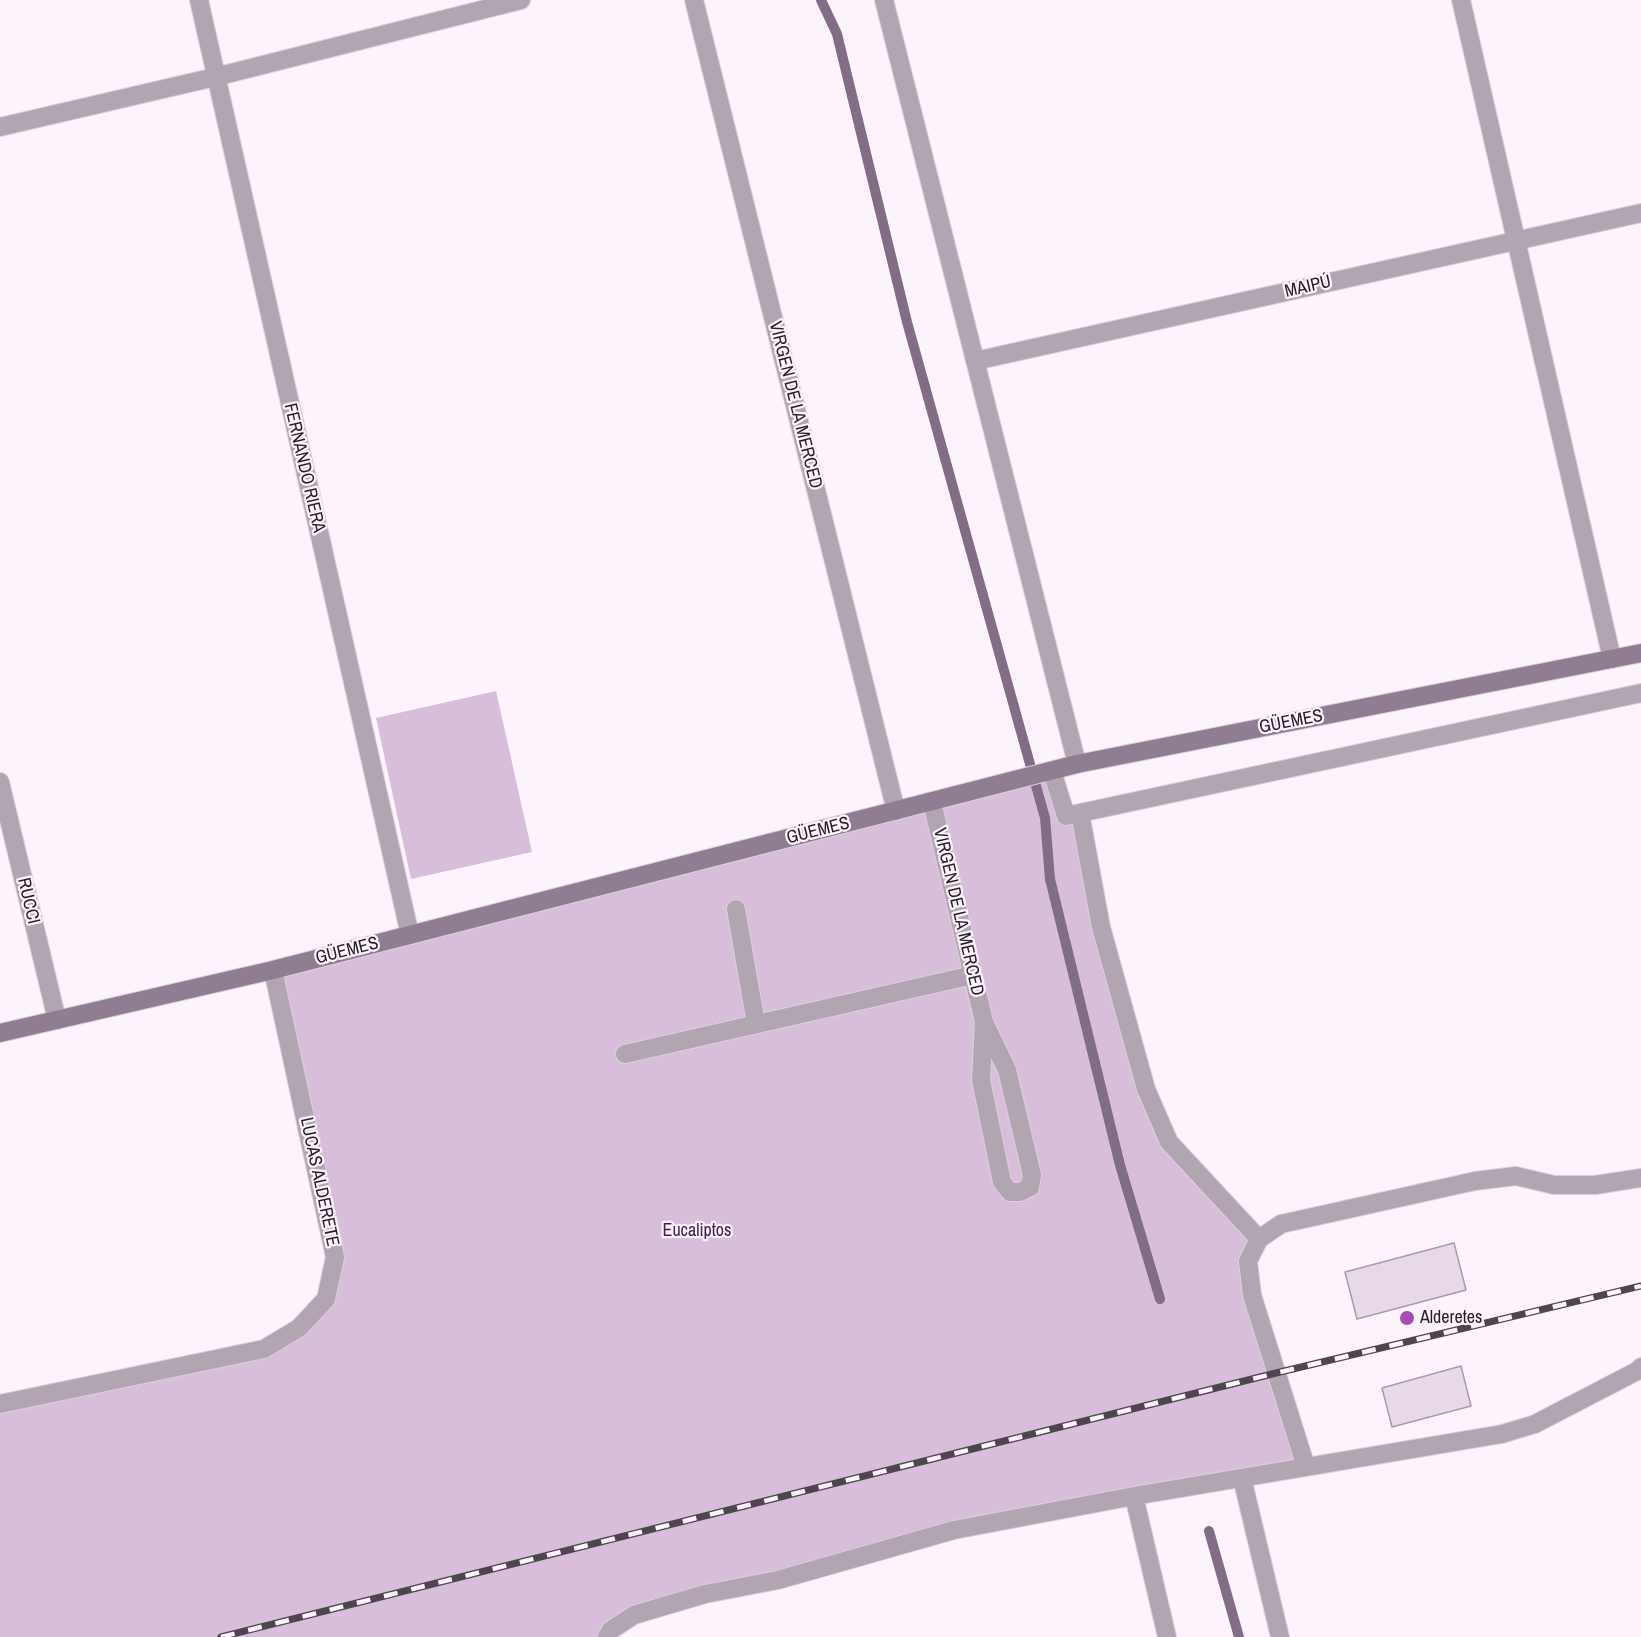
<!DOCTYPE html>
<html>
<head>
<meta charset="utf-8">
<style>
	body { margin:0 }
	canvas { display:block; background:#fdf3fd }
</style>
</head>
<body>
<canvas width="1641" height="1637"></canvas>
<script>
const g = document.querySelector('canvas').getContext('2d');
g.lineJoin = 'round';
function fillPath(path, color) { g.fillStyle = color; g.fill(path, 'evenodd'); }
const toPath = rows => new Path2D(rows.map(r => 'M' + r).join(''));
function trace(path, color, width, dash) { g.strokeStyle = color; g.lineWidth = width; g.lineCap = dash ? 'butt' : 'round'; g.setLineDash(dash || []); g.stroke(path); }
function write(font, color, halo, rows, align = 'center') {
  g.font = font + ' "Archivo Narrow",sans-serif'; g.lineWidth = 4.5; g.setLineDash([]); g.textBaseline = 'middle'; g.strokeStyle = halo; g.fillStyle = color; for (const [text, x, y, turn = 0] of rows) {
    g.save(); g.translate(x, y); g.rotate((+turn || 0) * Math.PI / 180); g.textAlign = isNaN(turn) ? turn : align; if (halo) g.strokeText(text, 0, 0); g.fillText(text, 0, 0); g.restore();
  }
}
const green = toPath([
	[496,691,532,852,411,879,376,718],
	[1052,771,1066,816,1080,813,1101,927,1169,1142,1259,1239,1248,1261,1306,1467,1037,1514,634,1615,606,1637,0,1637,0,1404,264,1349,326,1299,335,1257,273,970]
]);
const stream = toPath([
	[821,0,837,34,907,322,1045,818,1050,879,1120,1165,1160,1299],
	[1209,1531,1239,1637]
]);
const building = toPath([
	[1454,1243,1466,1290,1357,1319,1345,1272,1454,1243],
	[1461,1366,1471,1406,1392,1427,1382,1388,1461,1366]
]);
const lane = toPath([
	[1052,771,1066,816,1641,693],
	[1080,813,1101,927,1146,1089,1169,1142,1259,1239],
	[736,909,756,1024],
	[625,1054,973,975],
	[1306,1467,1252,1295,1248,1261,1259,1239,1281,1224,1475,1181,1516,1176,1554,1185,1595,1185,1641,1178],
	[1134,1496,1167,1637],
	[607,1637,611,1630,634,1615,705,1594,778,1580,954,1530,1134,1496,1502,1434,1535,1424,1637,1371,1641,1367]
]);
const street = toPath([
	[199,0,410,935],
	[694,0,896,811],
	[884,0,1077,764],
	[1461,0,1612,659],
	[0,127,215,77,521,0],
	[975,361,1641,213],
	[0,782,57,1020],
	[932,802,984,1022,1007,1070,1032,1175,1030,1187,1020,1192,1010,1192,1002,1182,981,1080,984,1022],
	[0,1404,264,1349,299,1328,326,1299,335,1257,273,970],
	[1242,1478,1280,1637]
]);
const secondary = toPath([
	[0,1033,273,970,1077,764,1641,653]
]);
const rail = toPath([
	[221,1637,1276,1373,1641,1286]
]);
const markers = [
	[1407,1318,8,"#aa4cb6"]
];
const streetNames = [
	["MAIPÚ",1308,287,-13],
	["VIRGEN DE LA MERCED",795,405,76],
	["FERNANDO RIERA",304,468,77],
	["GÜEMES",1291,722,-11],
	["GÜEMES",818,831,-14],
	["RUCCI",28,901,77],
	["VIRGEN DE LA MERCED",958,912,77],
	["GÜEMES",347,951,-14],
	["LUCAS ALDERETE",319,1182,78]
];
const parkNames = [
	["Eucaliptos",697,1231]
];
const poiNames = [
	["Alderetes",1420,1318]
];
fillPath(green, '#d9bedc');
trace(stream, '#816d84', 10);
fillPath(building, '#e8d9e9');
trace(building, '#a99baa', 1.5);
trace(lane, '#dad1da', 20);
trace(street, '#dad1da', 20);
trace(secondary, '#dad1da', 20);
trace(lane, '#b1a5b2', 18);
trace(street, '#b1a5b2', 18);
trace(secondary, '#8f7d91', 18);
trace(rail, '#4d464d', 7);
trace(rail, '#fdf3fd', 4.5, [14]);
for (const [x, y, r, color] of markers) { const dot = new Path2D(); dot.arc(x, y, r, 0, 2 * Math.PI); g.fillStyle = color; g.fill(dot); trace(dot, '#fdf3fd', 2); }
write('18px', '#251f25', '#fdf3fd', streetNames);
write('18px', '#442048', '#fdf3fd', parkNames);
write('18px', '#251f25', '#fdf3fd', poiNames, 'left');
</script>
</body>
</html>
